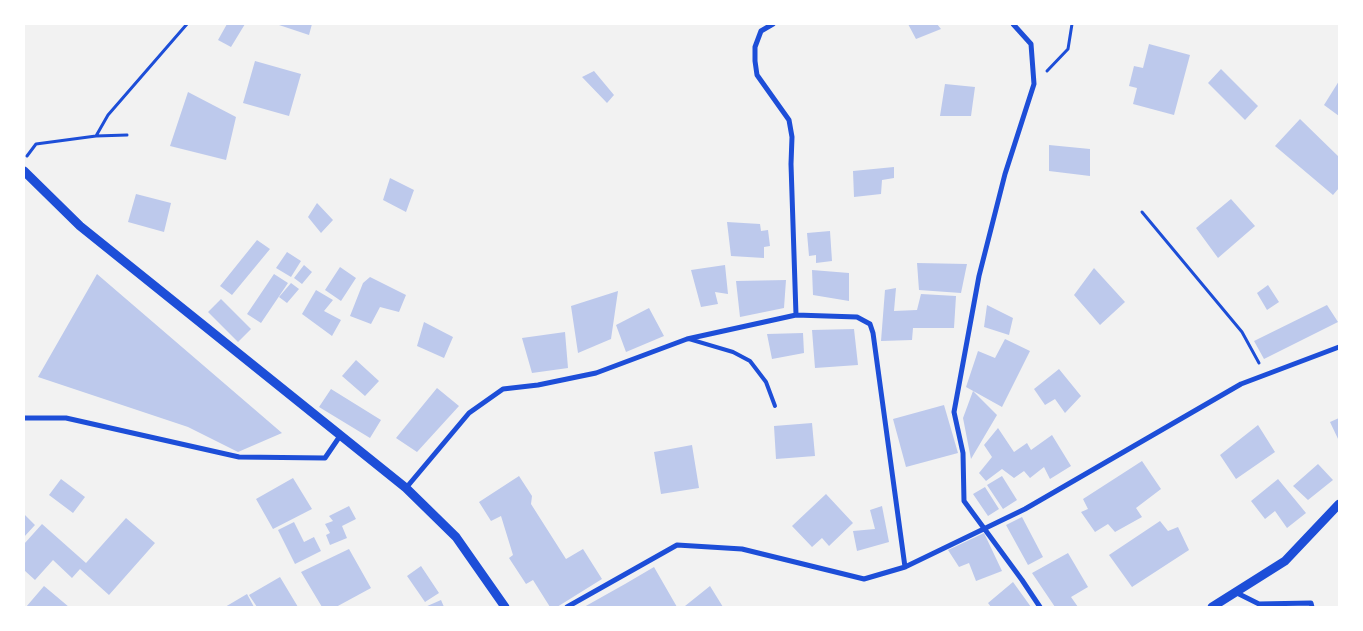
<!DOCTYPE html>
<html>
<head>
<meta charset="utf-8">
<style>
	body { margin:0 }
	#map { position:relative; width:1363px; height:631px; overflow:hidden; background:#f2f2f2; font-family:"Open Sans",sans-serif }
	canvas { display:block }
	.frame { position:absolute; inset:0; border:25px solid #fff; pointer-events:none }
</style>
</head>
<body>
<div id="map">
<canvas width="1363" height="631"></canvas>
<div class="frame"></div>
</div>
<script>
const g = document.querySelector('canvas').getContext('2d');
g.lineJoin = 'round';
function fillPath(path, color) { g.fillStyle = color; g.fill(path, 'evenodd'); }
const toPath = rows => new Path2D(rows.map(r => 'M' + r).join(''));
function trace(path, color, width, dash) { g.strokeStyle = color; g.lineWidth = width; g.lineCap = dash ? 'butt' : 'round'; g.setLineDash(dash || []); g.stroke(path); }
const building = toPath([
	[227,24,245,24,231,47,218,40],
	[276,24,312,24,309,35],
	[908,24,937,24,941,29,916,39],
	[1149,44,1190,55,1174,115,1133,104,1137,88,1129,86,1134,66,1143,68],
	[255,61,301,74,289,116,243,103],
	[1221,69,1258,106,1245,120,1208,83],
	[594,71,614,95,607,103,582,77],
	[1339,81,1339,116,1324,105],
	[945,84,975,87,971,116,940,116],
	[188,92,236,117,226,160,170,146],
	[1300,119,1339,157,1339,188,1333,195,1275,146],
	[1049,145,1090,149,1090,176,1049,171],
	[894,167,894,178,882,180,881,194,854,197,853,171],
	[390,178,414,190,406,212,383,200],
	[136,194,171,203,164,232,128,222],
	[1231,199,1255,226,1218,258,1196,228],
	[317,203,333,220,321,233,308,217],
	[727,222,760,224,761,231,768,230,770,246,764,247,764,258,731,256],
	[830,231,832,261,816,263,816,255,809,256,807,233],
	[257,240,270,249,232,295,220,286],
	[287,252,301,261,291,277,276,268],
	[917,263,967,264,961,293,919,290],
	[304,265,312,272,302,284,294,278],
	[725,265,728,294,715,292,718,304,701,307,691,270],
	[340,267,356,278,341,301,325,290],
	[1094,268,1125,302,1100,325,1074,295],
	[812,270,849,273,849,301,813,295],
	[97,274,282,433,238,452,188,427,38,377],
	[274,274,288,283,261,323,247,314],
	[370,277,406,295,399,312,380,307,371,324,350,316,363,283],
	[786,280,784,308,740,317,736,281],
	[291,283,299,289,287,303,279,297],
	[1268,285,1279,302,1267,310,1257,293],
	[896,288,894,311,917,310,921,294,956,296,954,328,913,328,912,340,881,341,885,290],
	[316,290,333,300,324,311,341,320,332,336,302,314],
	[618,291,611,339,578,353,571,306],
	[221,299,251,329,238,342,208,312],
	[987,305,1013,318,1009,335,984,327],
	[1327,305,1338,322,1264,359,1254,341],
	[649,308,664,336,626,352,616,325],
	[424,322,453,337,444,358,417,346],
	[854,329,858,365,815,368,812,330],
	[565,332,568,368,532,373,522,338],
	[803,333,804,353,772,359,767,334],
	[1005,339,1030,351,1002,407,966,387,978,351,995,358],
	[356,360,379,381,365,396,342,376],
	[1059,369,1081,396,1065,413,1055,399,1045,405,1034,389],
	[437,388,459,406,417,452,396,438],
	[331,389,381,420,370,438,319,407],
	[973,391,997,415,971,459,963,418],
	[944,405,958,453,906,467,893,419],
	[1339,418,1339,441,1330,422],
	[812,423,815,456,776,459,774,426],
	[1258,425,1275,452,1236,479,1220,455],
	[998,428,1014,452,1027,443,1031,450,1052,435,1071,466,1050,479,1044,467,1030,478,1024,471,1014,478,1002,469,986,481,979,473,992,457,984,445],
	[692,445,699,488,661,494,654,452],
	[1142,461,1161,489,1136,508,1142,517,1115,532,1108,524,1095,532,1081,512,1088,509,1083,499],
	[1318,464,1333,480,1308,500,1293,486],
	[519,476,532,496,531,504,566,559,583,549,602,579,557,607,550,607,533,580,526,584,509,558,513,555,501,516,491,521,479,502],
	[1002,476,1017,500,1003,509,987,485],
	[293,478,312,509,273,529,256,499],
	[61,479,85,497,73,513,49,495],
	[1278,479,1306,513,1287,528,1275,511,1265,519,1251,501],
	[985,487,999,509,988,516,973,494],
	[826,494,853,523,829,546,822,538,812,547,792,526],
	[349,506,356,519,342,526,347,538,330,545,326,535,330,533,325,524,333,521,329,516],
	[882,506,889,542,857,551,853,531,875,529,870,510],
	[24,514,35,525,24,537],
	[1022,517,1043,557,1028,565,1006,525],
	[126,518,155,543,109,595,80,569,72,578,53,560,35,580,24,570,24,544,42,524,86,563],
	[1160,521,1168,531,1178,527,1189,550,1132,587,1109,555],
	[294,522,304,542,314,537,321,551,295,564,278,530],
	[984,533,1002,571,976,581,969,563,959,567,948,550],
	[349,549,371,588,336,607,322,607,301,572],
	[1068,553,1088,587,1071,597,1078,607,1055,607,1032,573],
	[421,566,439,593,425,602,407,576],
	[654,567,677,607,584,607,625,584],
	[280,577,298,607,257,607,249,595],
	[1013,582,1031,607,991,607,988,603],
	[44,586,69,607,26,607],
	[710,586,723,607,685,607,685,606],
	[247,594,254,607,225,607],
	[441,600,444,607,425,607]
]);
const path = toPath([
	[1047,71,1068,49,1072,24],
	[96,136,108,115,187,24],
	[27,156,36,144,96,136,127,135],
	[1142,212,1242,332,1259,363]
]);
const service = toPath([
	[689,339,733,352,750,361,766,382,775,406]
]);
const minor = toPath([
	[773,24,761,31,755,47,755,61,757,75,789,120,792,137,791,164,796,315],
	[1013,24,1031,44,1034,84,1005,174,979,276,954,412,963,453,964,501,1022,580,1040,607],
	[24,418,66,418,239,457,325,458,340,436],
	[406,488,469,413,503,389,538,385,596,373,687,339,796,315,857,317,870,324,873,333,905,567],
	[1235,592,1259,604,1311,603,1312,607],
	[567,607,677,545,742,549,864,579,905,567,1025,509,1241,384,1339,347]
]);
const tertiary = toPath([
	[24,171,80,226,406,488,456,537,505,607],
	[1212,607,1285,561,1339,504]
]);
fillPath(building, '#bdc9ec');
trace(path, '#1d4ed8', 3);
trace(service, '#1d4ed8', 4);
trace(minor, '#1d4ed8', 5);
trace(tertiary, '#1d4ed8', 9);
</script>
</body>
</html>
